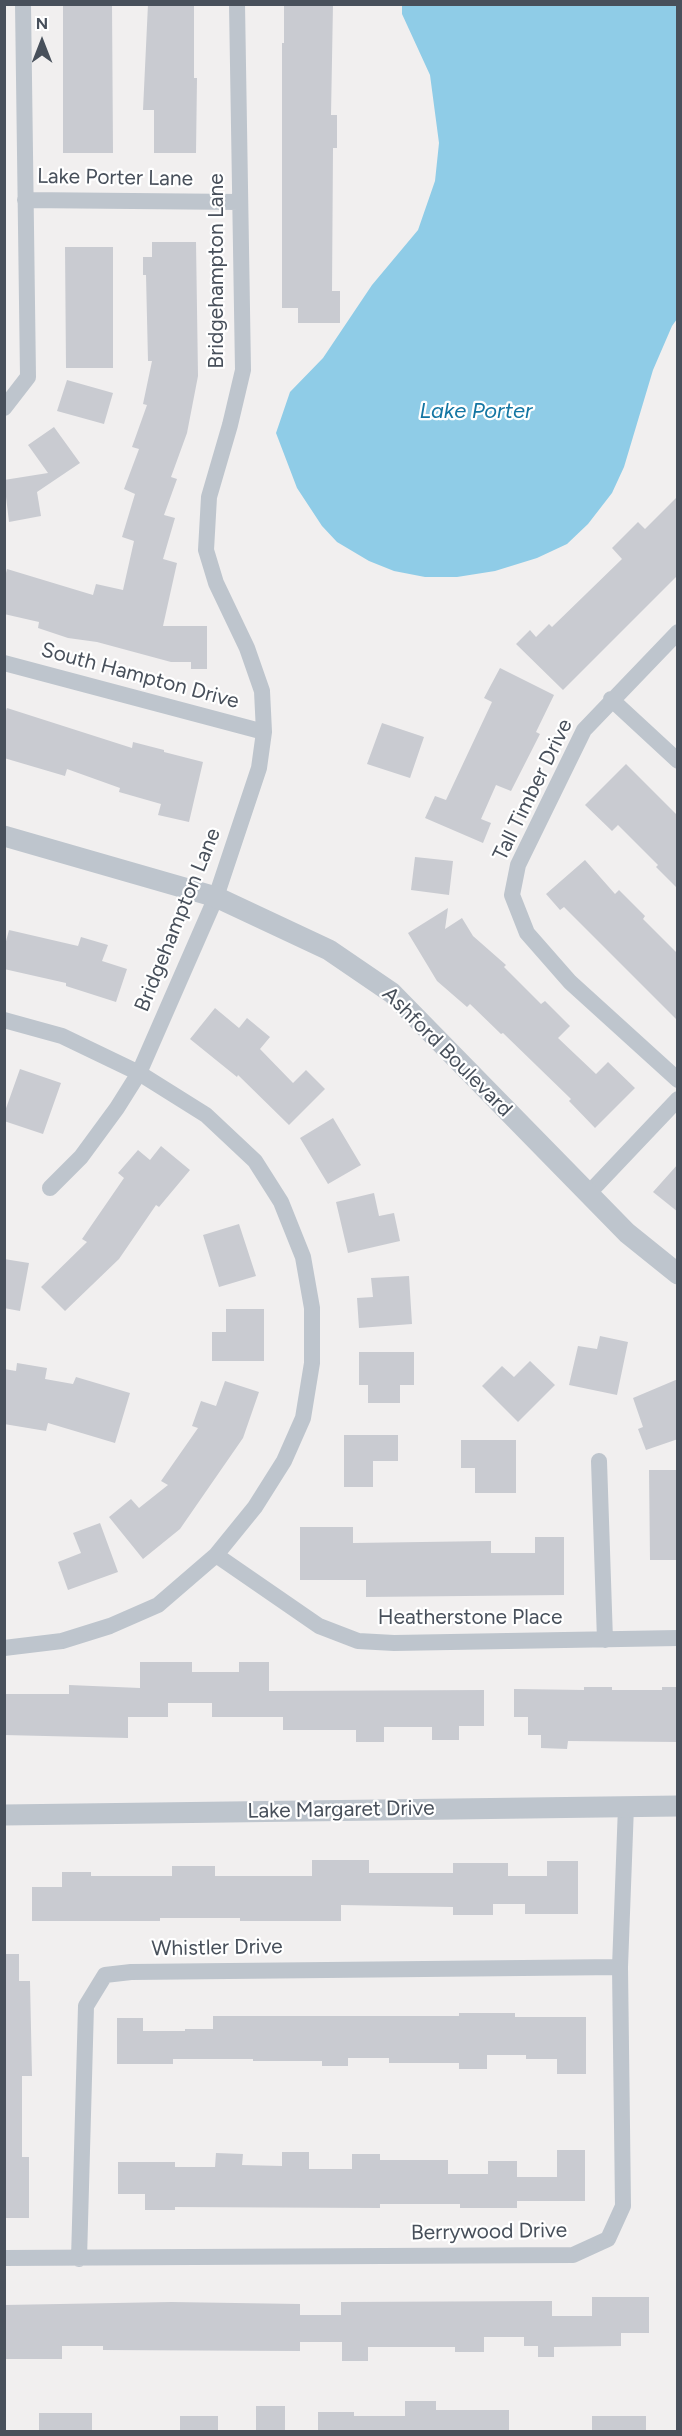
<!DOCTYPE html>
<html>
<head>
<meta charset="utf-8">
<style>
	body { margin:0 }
	#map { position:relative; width:682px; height:2436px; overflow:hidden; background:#f1efef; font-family:Figtree,sans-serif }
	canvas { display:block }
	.frame { position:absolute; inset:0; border:6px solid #48505b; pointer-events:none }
	.north { position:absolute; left:12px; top:12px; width:60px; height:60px; -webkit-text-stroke:4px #fff; paint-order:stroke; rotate:0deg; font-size:16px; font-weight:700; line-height:24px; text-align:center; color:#48505b }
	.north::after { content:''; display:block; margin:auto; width:21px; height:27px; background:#48505b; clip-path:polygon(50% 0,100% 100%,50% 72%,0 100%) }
</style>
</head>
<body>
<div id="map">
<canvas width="682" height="2436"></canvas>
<div class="frame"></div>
<div class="north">N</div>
</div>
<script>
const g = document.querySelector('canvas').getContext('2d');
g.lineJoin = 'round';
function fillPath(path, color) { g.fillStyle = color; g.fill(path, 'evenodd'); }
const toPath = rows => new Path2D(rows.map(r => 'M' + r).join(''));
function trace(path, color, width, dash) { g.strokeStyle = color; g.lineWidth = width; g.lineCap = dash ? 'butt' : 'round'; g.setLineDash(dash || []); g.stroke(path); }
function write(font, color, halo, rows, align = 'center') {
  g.font = font + ' Figtree,sans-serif'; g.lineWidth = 4.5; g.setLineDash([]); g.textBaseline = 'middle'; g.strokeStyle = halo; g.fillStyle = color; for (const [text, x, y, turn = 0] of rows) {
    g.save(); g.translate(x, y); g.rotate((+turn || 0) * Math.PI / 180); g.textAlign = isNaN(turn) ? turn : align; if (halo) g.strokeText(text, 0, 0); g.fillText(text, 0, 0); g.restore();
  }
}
const water = toPath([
	[402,5,677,5,677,319,672,326,653,370,624,467,612,493,588,524,567,544,537,558,495,571,457,577,425,577,394,571,369,561,337,542,322,526,297,488,276,433,290,392,323,358,372,285,418,230,435,181,439,143,430,75,402,14]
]);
const building = toPath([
	[63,4,112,4,113,153,63,153],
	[148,4,194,4,194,78,197,78,196,153,154,153,154,110,143,110],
	[284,4,333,4,331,115,337,115,337,148,333,148,332,291,340,291,340,323,298,323,298,308,282,308,282,43,284,43],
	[152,242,196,242,198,376,187,433,171,477,177,479,164,515,175,518,163,559,177,563,163,626,207,626,207,669,191,669,191,662,171,662,97,642,68,638,38,628,39,622,4,614,4,581,7,569,93,595,96,584,123,590,134,541,122,537,135,494,124,489,139,449,132,447,147,405,143,404,152,361,148,361,146,275,143,275,143,257,152,257],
	[65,247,113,247,113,368,66,368],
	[67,380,113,393,104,424,57,411],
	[54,427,80,463,37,492,41,516,9,522,4,480,48,473,28,445],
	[678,496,678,575,563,690,516,644,530,630,536,637,549,624,552,627,622,559,612,548,638,522,645,529],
	[500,668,554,695,536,732,540,734,511,791,496,785,481,819,491,823,483,843,425,818,435,796,446,800,492,702,484,698],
	[7,708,132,748,133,742,164,750,164,752,203,762,189,822,158,815,161,804,119,792,120,788,67,769,65,776,4,758,4,716],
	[382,723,424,737,410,778,367,764],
	[626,764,678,816,678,889,656,867,658,865,618,825,612,831,585,805],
	[415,857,453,861,449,895,411,890],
	[585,860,615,894,619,890,645,916,643,919,678,954,678,1021,564,907,560,910,546,894],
	[448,908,445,929,462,918,473,936,506,965,504,967,541,1004,545,1001,570,1026,558,1038,596,1074,608,1062,635,1088,595,1128,569,1101,571,1099,503,1033,501,1034,470,1004,467,1007,437,981,408,933],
	[9,930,78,946,81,937,108,945,102,961,127,969,116,1002,66,986,66,983,4,969,4,949],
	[215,1008,239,1028,247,1018,270,1037,260,1049,293,1083,306,1070,325,1089,289,1125,238,1075,237,1077,190,1039],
	[20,1069,61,1083,43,1134,4,1121,4,1114],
	[333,1118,361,1165,328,1184,300,1138],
	[161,1146,190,1170,159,1207,156,1205,119,1259,65,1311,41,1287,87,1242,82,1239,124,1178,118,1173,138,1150,150,1160],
	[678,1164,678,1212,653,1192],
	[374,1193,379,1216,394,1213,400,1241,348,1253,336,1202],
	[239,1224,256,1276,219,1287,203,1235],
	[4,1259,29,1263,20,1311,4,1308],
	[409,1276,412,1324,359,1328,357,1298,373,1297,371,1278],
	[226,1309,264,1309,264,1361,212,1361,212,1332,226,1332],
	[600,1336,628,1342,617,1395,569,1385,578,1346,597,1349],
	[359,1352,414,1352,414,1385,400,1385,400,1403,368,1403,368,1385,359,1385],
	[530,1361,555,1385,518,1422,482,1386,502,1366,514,1377],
	[17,1363,47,1368,45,1379,73,1384,76,1377,130,1393,115,1443,48,1423,46,1431,4,1424,4,1369,16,1371],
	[678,1379,678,1439,646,1450,638,1429,643,1427,633,1398],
	[225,1381,259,1392,243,1438,180,1529,143,1559,109,1517,131,1499,139,1508,168,1485,161,1481,198,1428,192,1426,201,1401,216,1406],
	[344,1435,398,1435,398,1461,373,1461,373,1487,344,1487],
	[461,1440,516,1440,516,1493,475,1493,475,1468,461,1468],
	[649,1470,678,1470,678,1560,650,1560],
	[100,1523,118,1572,68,1590,58,1562,81,1553,73,1533],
	[300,1527,353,1527,353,1543,491,1541,491,1553,535,1553,535,1537,564,1537,564,1595,366,1597,366,1580,300,1580],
	[140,1662,192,1662,192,1672,239,1672,239,1662,269,1662,269,1691,484,1690,484,1726,459,1726,459,1740,432,1740,432,1727,384,1727,384,1742,356,1742,356,1730,283,1730,283,1717,212,1717,212,1703,168,1703,168,1717,128,1717,128,1738,4,1735,4,1694,69,1694,69,1685,140,1688],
	[584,1687,612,1687,612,1690,662,1690,662,1687,678,1687,678,1742,568,1741,567,1749,541,1748,541,1735,528,1735,528,1717,514,1717,514,1689,584,1690],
	[312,1860,369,1860,369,1873,453,1873,453,1863,508,1863,508,1876,547,1876,547,1861,578,1861,578,1914,525,1914,525,1904,493,1904,493,1915,453,1915,453,1907,341,1905,341,1921,240,1921,240,1918,160,1918,160,1921,32,1921,32,1887,62,1887,62,1872,91,1872,91,1876,172,1876,172,1866,215,1866,215,1876,312,1876],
	[4,1954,19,1954,19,1981,30,1981,32,2076,22,2076,22,2157,29,2157,29,2218,4,2218],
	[459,2013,515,2013,515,2017,586,2017,586,2074,557,2074,557,2059,526,2059,526,2055,487,2055,487,2069,459,2069,459,2063,389,2063,389,2058,348,2058,348,2066,322,2066,322,2061,253,2061,253,2059,173,2059,173,2064,117,2064,117,2018,143,2018,143,2031,185,2031,185,2029,213,2029,213,2016,459,2016],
	[557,2150,585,2150,585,2201,517,2201,517,2208,460,2208,460,2204,380,2204,380,2208,175,2207,175,2210,145,2210,145,2194,118,2194,118,2162,175,2162,175,2167,215,2167,216,2153,243,2154,242,2165,282,2166,282,2152,309,2152,309,2169,352,2169,352,2154,380,2154,380,2160,448,2160,448,2174,488,2174,488,2161,517,2161,517,2177,557,2177],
	[592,2297,649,2297,649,2333,621,2333,621,2346,554,2347,554,2357,538,2357,538,2346,524,2346,524,2337,484,2337,484,2352,455,2352,455,2347,368,2347,368,2361,342,2361,342,2342,300,2342,300,2351,103,2350,103,2346,62,2346,62,2359,4,2359,4,2305,171,2302,300,2304,300,2315,341,2315,341,2302,552,2301,552,2316,592,2316],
	[405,2401,436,2401,436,2410,509,2410,509,2432,318,2432,318,2412,354,2412,354,2416,405,2416],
	[256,2406,285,2406,285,2432,256,2432],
	[39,2413,92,2413,92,2432,39,2432],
	[180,2416,218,2416,218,2432,180,2432],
	[592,2416,646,2416,646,2432,592,2432]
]);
const minor = toPath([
	[25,200,240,202],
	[4,408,28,377,23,4],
	[678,632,584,730,518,865,512,895,527,933,570,982,678,1080],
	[4,663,264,732],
	[611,699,678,761],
	[4,1020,62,1036,139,1073,206,1115,255,1161,281,1202,303,1257,312,1308,312,1363,303,1418,284,1461,255,1507,216,1555,158,1605,110,1626,62,1641,4,1648],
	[50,1188,81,1157,117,1108,139,1073,216,897,259,768,264,732,262,691,247,648,216,583,206,550,209,497,230,425,243,370,237,4],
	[588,1194,678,1099],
	[599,1461,605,1640],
	[216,1555,319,1626,358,1641,394,1643,678,1638],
	[4,2258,573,2255,608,2239,623,2206,620,1967,626,1806],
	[79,2259,86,2006,105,1975,131,1972,620,1967]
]);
const tertiary = toPath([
	[4,836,216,897,329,950,392,993,627,1233,678,1274],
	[4,1815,678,1806]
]);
const streetNames = [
	["Lake Porter Lane",115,178,1],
	["Bridgehampton Lane",217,271,-90],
	["South Hampton Drive",140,676,15],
	["Tall Timber Drive",533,790,-64],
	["Bridgehampton Lane",178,920,-68],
	["Ashford Boulevard",447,1052,45],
	["Heatherstone Place",470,1618],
	["Lake Margaret Drive",341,1810,-1],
	["Whistler Drive",217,1948,-1],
	["Berrywood Drive",489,2232,-1]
];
const waterNames = [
	["Lake Porter",476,412]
];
fillPath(water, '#8fcce7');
fillPath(building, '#c9cbd1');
trace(minor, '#bec5cd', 16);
trace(tertiary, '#bec5cd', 21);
write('21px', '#48505b', '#fff', streetNames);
write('italic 22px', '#1476a3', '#fff', waterNames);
</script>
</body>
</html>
